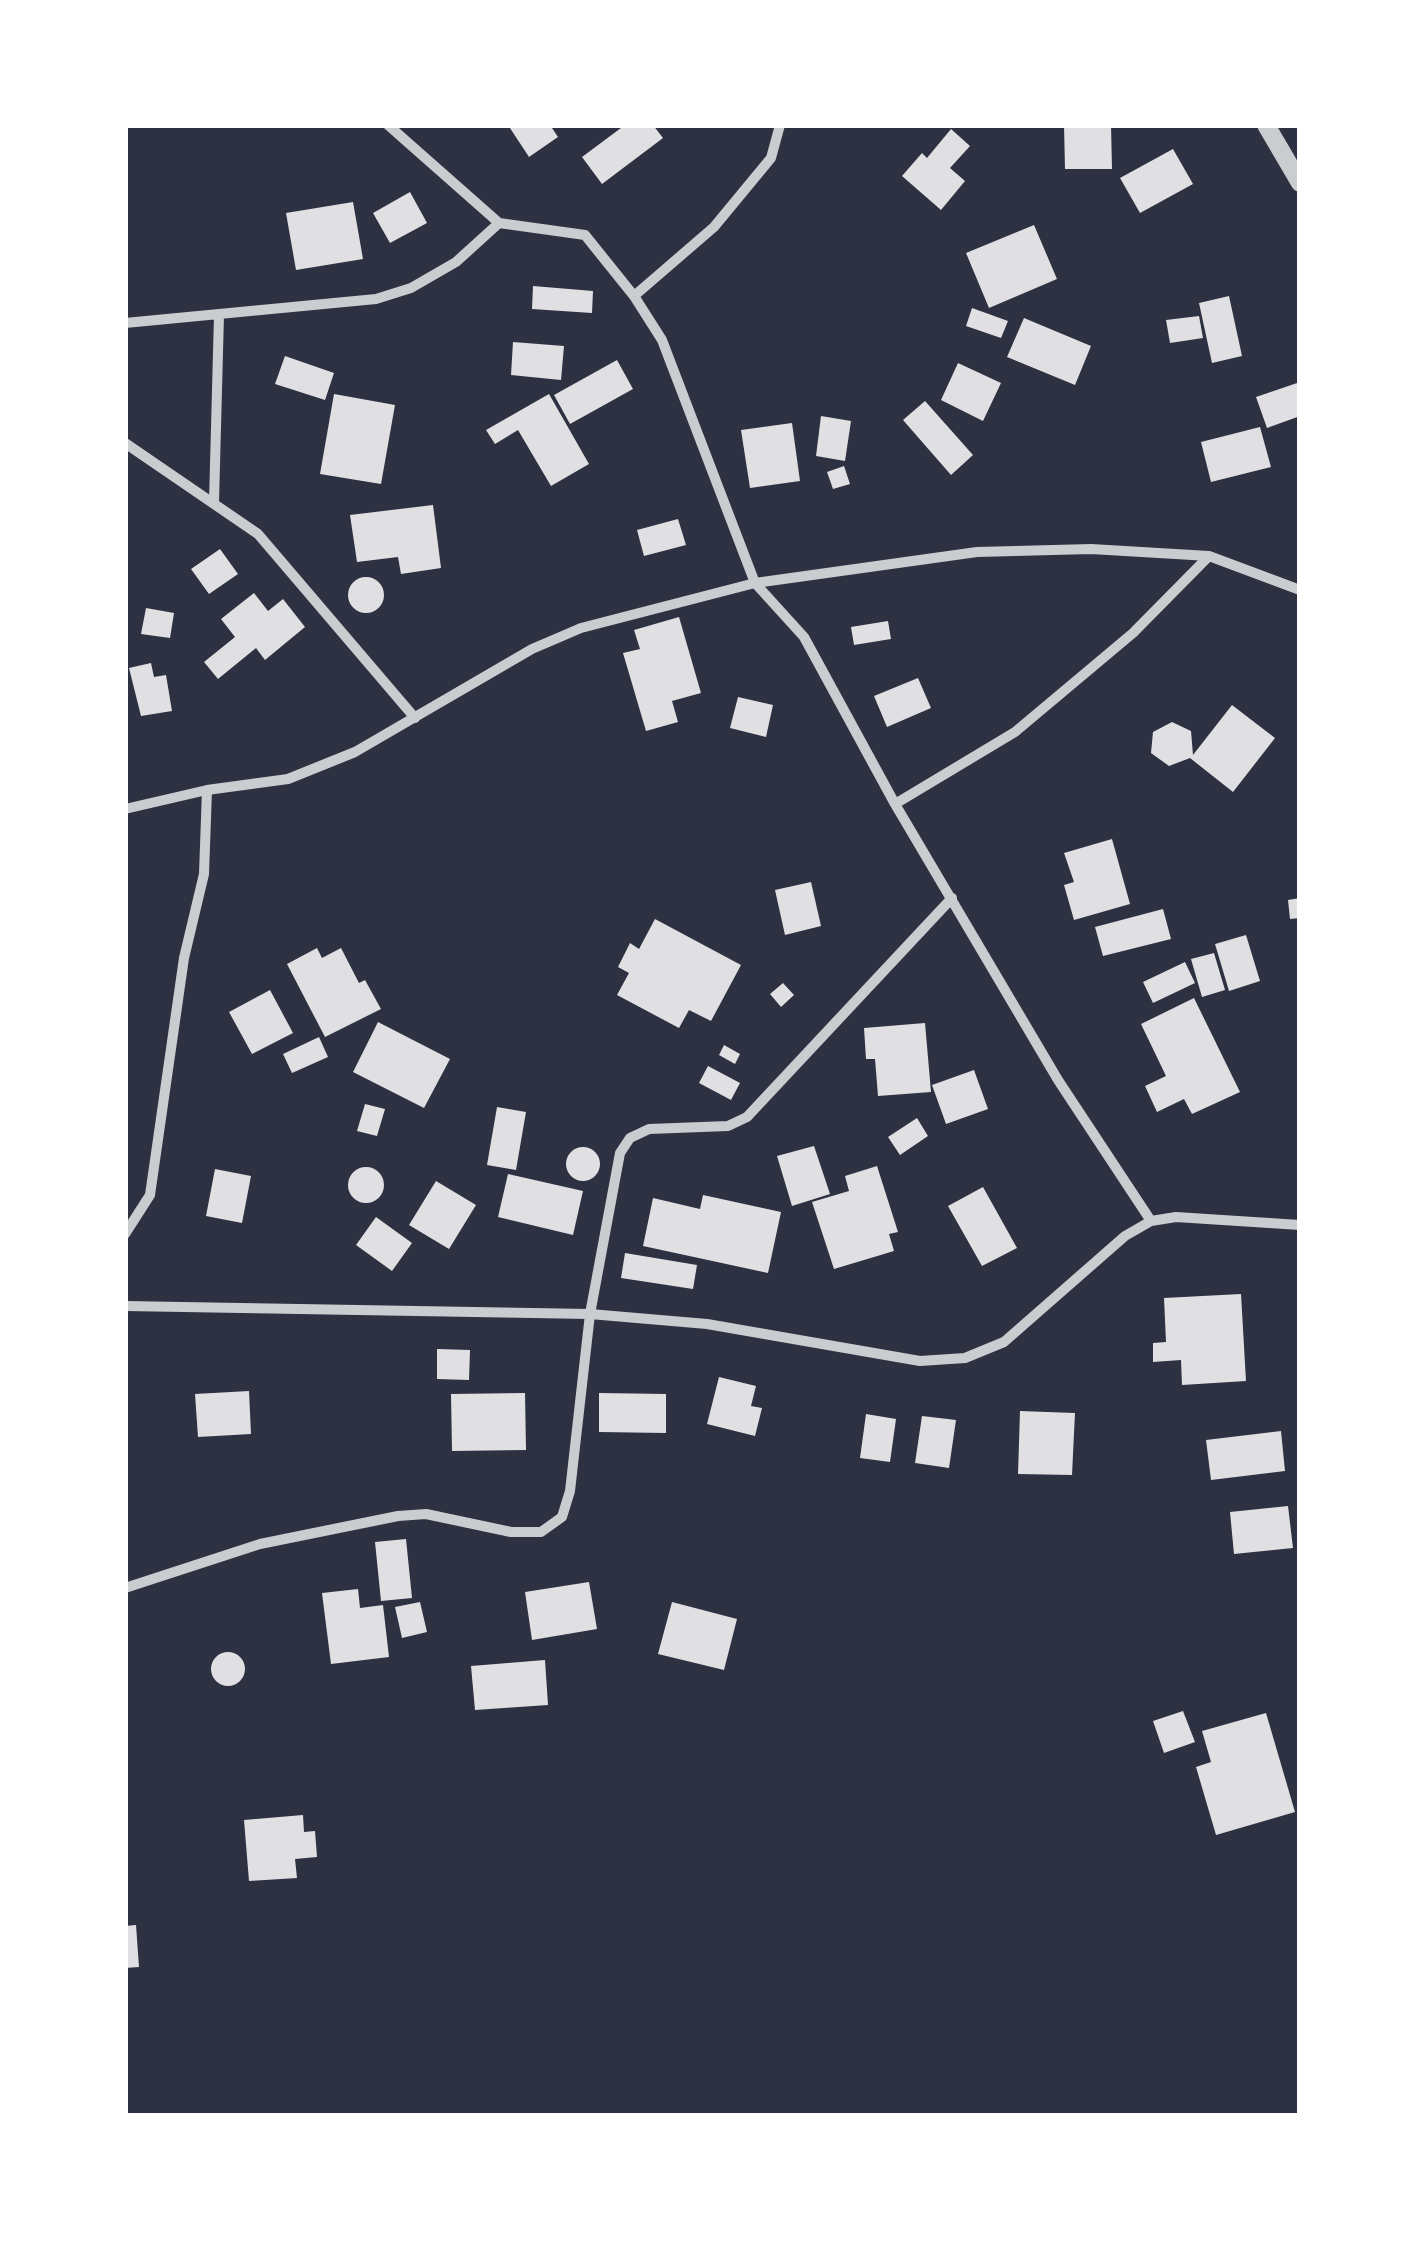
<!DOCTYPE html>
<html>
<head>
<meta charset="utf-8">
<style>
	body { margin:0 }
	#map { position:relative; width:1425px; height:2241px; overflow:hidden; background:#2d3142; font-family:Overpass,sans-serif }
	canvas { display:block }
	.frame { position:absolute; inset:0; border:128px solid #fff; pointer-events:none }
</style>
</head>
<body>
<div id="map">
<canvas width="1425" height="2241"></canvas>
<div class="frame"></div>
</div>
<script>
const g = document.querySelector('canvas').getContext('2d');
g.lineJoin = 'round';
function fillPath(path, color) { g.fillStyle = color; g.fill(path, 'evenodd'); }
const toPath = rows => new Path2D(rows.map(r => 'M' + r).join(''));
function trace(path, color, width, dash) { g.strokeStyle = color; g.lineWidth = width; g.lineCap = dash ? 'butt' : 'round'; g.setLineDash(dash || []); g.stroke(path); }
const building = toPath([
	[508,125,556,125,552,128,558,137,529,157],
	[625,125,653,125,663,138,602,184,582,157],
	[1064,125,1111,125,1112,169,1065,169],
	[951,129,970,146,950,168,965,181,941,210,902,176,922,153,927,158],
	[1173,149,1193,184,1140,213,1120,178],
	[410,192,427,223,390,243,373,213],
	[353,202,363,259,296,270,286,213],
	[1034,225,1057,279,989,308,966,253],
	[533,286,593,291,592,313,532,309],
	[1229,296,1242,356,1212,363,1199,303],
	[972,308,1008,321,1001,338,966,326],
	[1199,316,1203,338,1170,343,1166,320],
	[1024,318,1091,346,1075,385,1007,357],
	[513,342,564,346,561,380,511,375],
	[285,356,334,373,325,400,275,384],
	[617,360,633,389,570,424,554,395],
	[958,363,1001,383,983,421,941,400],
	[1300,382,1300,416,1267,428,1256,397],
	[334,394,395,405,381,484,320,474],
	[549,394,589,464,551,486,518,430,495,444,486,430],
	[925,401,973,455,951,475,903,420],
	[821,416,851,421,845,461,816,456],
	[792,423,800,481,750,488,741,430],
	[1260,427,1271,467,1211,482,1201,442],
	[844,466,850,484,833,489,827,472],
	[433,505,441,568,401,574,398,557,357,562,350,515],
	[678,519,686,545,644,556,637,530],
	[220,549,238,574,209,594,191,569],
	'348 595a18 18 0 1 1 36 0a18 18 0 1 1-36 0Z',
	[254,593,268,611,283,599,305,627,265,660,256,648,218,679,204,662,235,637,221,619],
	[146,608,174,613,170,638,141,634],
	[679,617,701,693,672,701,678,722,646,731,623,653,640,649,634,630],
	[888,621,891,639,854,645,851,627],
	[151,663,154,677,166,675,172,711,141,716,129,668],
	[918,678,931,708,887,727,874,696],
	[738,697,773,705,766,737,730,728],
	[1232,705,1275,738,1233,792,1190,758,1169,766,1151,753,1153,732,1172,722,1191,731,1193,755],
	[1112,839,1130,904,1074,920,1064,885,1074,882,1064,853],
	[811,882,821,926,785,935,775,890],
	[1300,898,1300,918,1290,919,1288,900],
	[1163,909,1171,939,1103,956,1095,927],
	[655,919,741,965,711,1021,689,1010,679,1028,617,995,629,973,618,967,630,943,639,949],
	[1246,935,1260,981,1229,991,1215,944],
	[317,948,322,958,341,948,359,983,365,980,381,1009,325,1037,287,964],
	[1214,953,1225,990,1202,997,1191,959],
	[1185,962,1195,983,1153,1003,1143,982],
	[783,983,794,995,781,1007,770,994],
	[270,990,293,1033,252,1054,229,1012],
	[1194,998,1240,1092,1192,1114,1184,1099,1157,1112,1145,1086,1166,1076,1141,1024],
	[378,1022,450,1059,424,1108,353,1072],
	[925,1023,931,1092,878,1096,875,1059,866,1059,864,1028],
	[319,1037,328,1057,292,1073,283,1054],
	[724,1045,740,1054,735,1064,719,1055],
	[708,1066,740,1083,731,1100,699,1083],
	[974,1070,988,1109,946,1124,932,1085],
	[365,1104,385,1109,377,1136,357,1131],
	[497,1107,526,1112,516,1170,487,1165],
	[917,1118,928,1136,900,1155,888,1137],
	[814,1146,830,1194,792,1206,777,1156],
	'566 1164a17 17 0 1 1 34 0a17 17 0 1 1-34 0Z',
	[877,1166,898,1232,889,1234,894,1251,834,1269,812,1202,849,1191,845,1176],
	'348 1185a18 18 0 1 1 36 0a18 18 0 1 1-36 0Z',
	[215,1169,251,1176,242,1223,206,1216],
	[508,1174,583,1191,573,1235,498,1217],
	[436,1181,476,1205,449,1249,409,1225],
	[983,1187,1017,1248,982,1266,948,1206],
	[703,1195,781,1212,768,1273,643,1246,653,1198,700,1209],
	[376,1217,412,1243,392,1271,356,1245],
	[625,1253,697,1265,693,1289,621,1278],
	[1241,1294,1246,1381,1182,1385,1181,1360,1153,1362,1153,1343,1166,1342,1164,1298],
	[437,1349,470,1350,469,1380,437,1379],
	[719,1377,756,1386,751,1406,762,1408,755,1436,707,1424],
	[249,1391,251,1434,198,1437,195,1394],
	[525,1393,526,1450,452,1451,451,1394],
	[599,1393,666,1394,666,1433,599,1432],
	[1020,1411,1075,1413,1072,1475,1018,1474],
	[866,1414,896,1419,890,1462,860,1458],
	[922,1416,956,1420,949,1468,915,1463],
	[1281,1431,1285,1471,1211,1480,1206,1440],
	[1288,1506,1293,1548,1234,1554,1230,1512],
	[406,1539,412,1598,381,1601,375,1542],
	[589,1582,597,1629,532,1640,525,1592],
	[358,1589,360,1608,383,1605,389,1657,331,1664,322,1593],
	[420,1602,427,1632,402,1638,395,1607],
	[672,1602,737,1619,724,1670,658,1654],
	'211 1669a17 17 0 1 1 34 0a17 17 0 1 1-34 0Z',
	[545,1660,548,1705,475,1710,471,1666],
	[1183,1711,1195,1742,1164,1753,1153,1721],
	[1266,1713,1295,1812,1216,1835,1196,1767,1211,1762,1202,1731],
	[303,1815,304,1832,315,1831,317,1857,295,1859,297,1878,249,1881,244,1820],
	[136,1925,139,1967,125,1968,125,1926]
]);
const minor = toPath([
	[388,125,499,223],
	[634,296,714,227,771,158,780,125],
	[125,323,376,299,411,288,456,262,499,223,585,235,634,296,662,340,755,583,581,628,532,649,355,752,288,779,207,790,125,809],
	[125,443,258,534,415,718],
	[214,502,219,315],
	[895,804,1015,732,1133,633,1209,556],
	[1151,1221,1058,1080,895,804,804,637,755,583,977,552,1091,549,1209,556,1300,590],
	[125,1234,150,1195,184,958,204,874,207,790],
	[125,1306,590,1314,707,1324,920,1361,965,1358,1004,1342,1125,1236,1151,1221,1176,1217,1300,1225],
	[125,1588,260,1544,398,1516,426,1514,511,1532,541,1532,562,1517,570,1491,590,1314,620,1153,630,1138,649,1129,728,1126,747,1117,952,898]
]);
const tertiary = toPath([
	[1266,125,1300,183]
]);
fillPath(building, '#e0e0e3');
trace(minor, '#caccd0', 10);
trace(tertiary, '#caccd0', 18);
</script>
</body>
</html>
